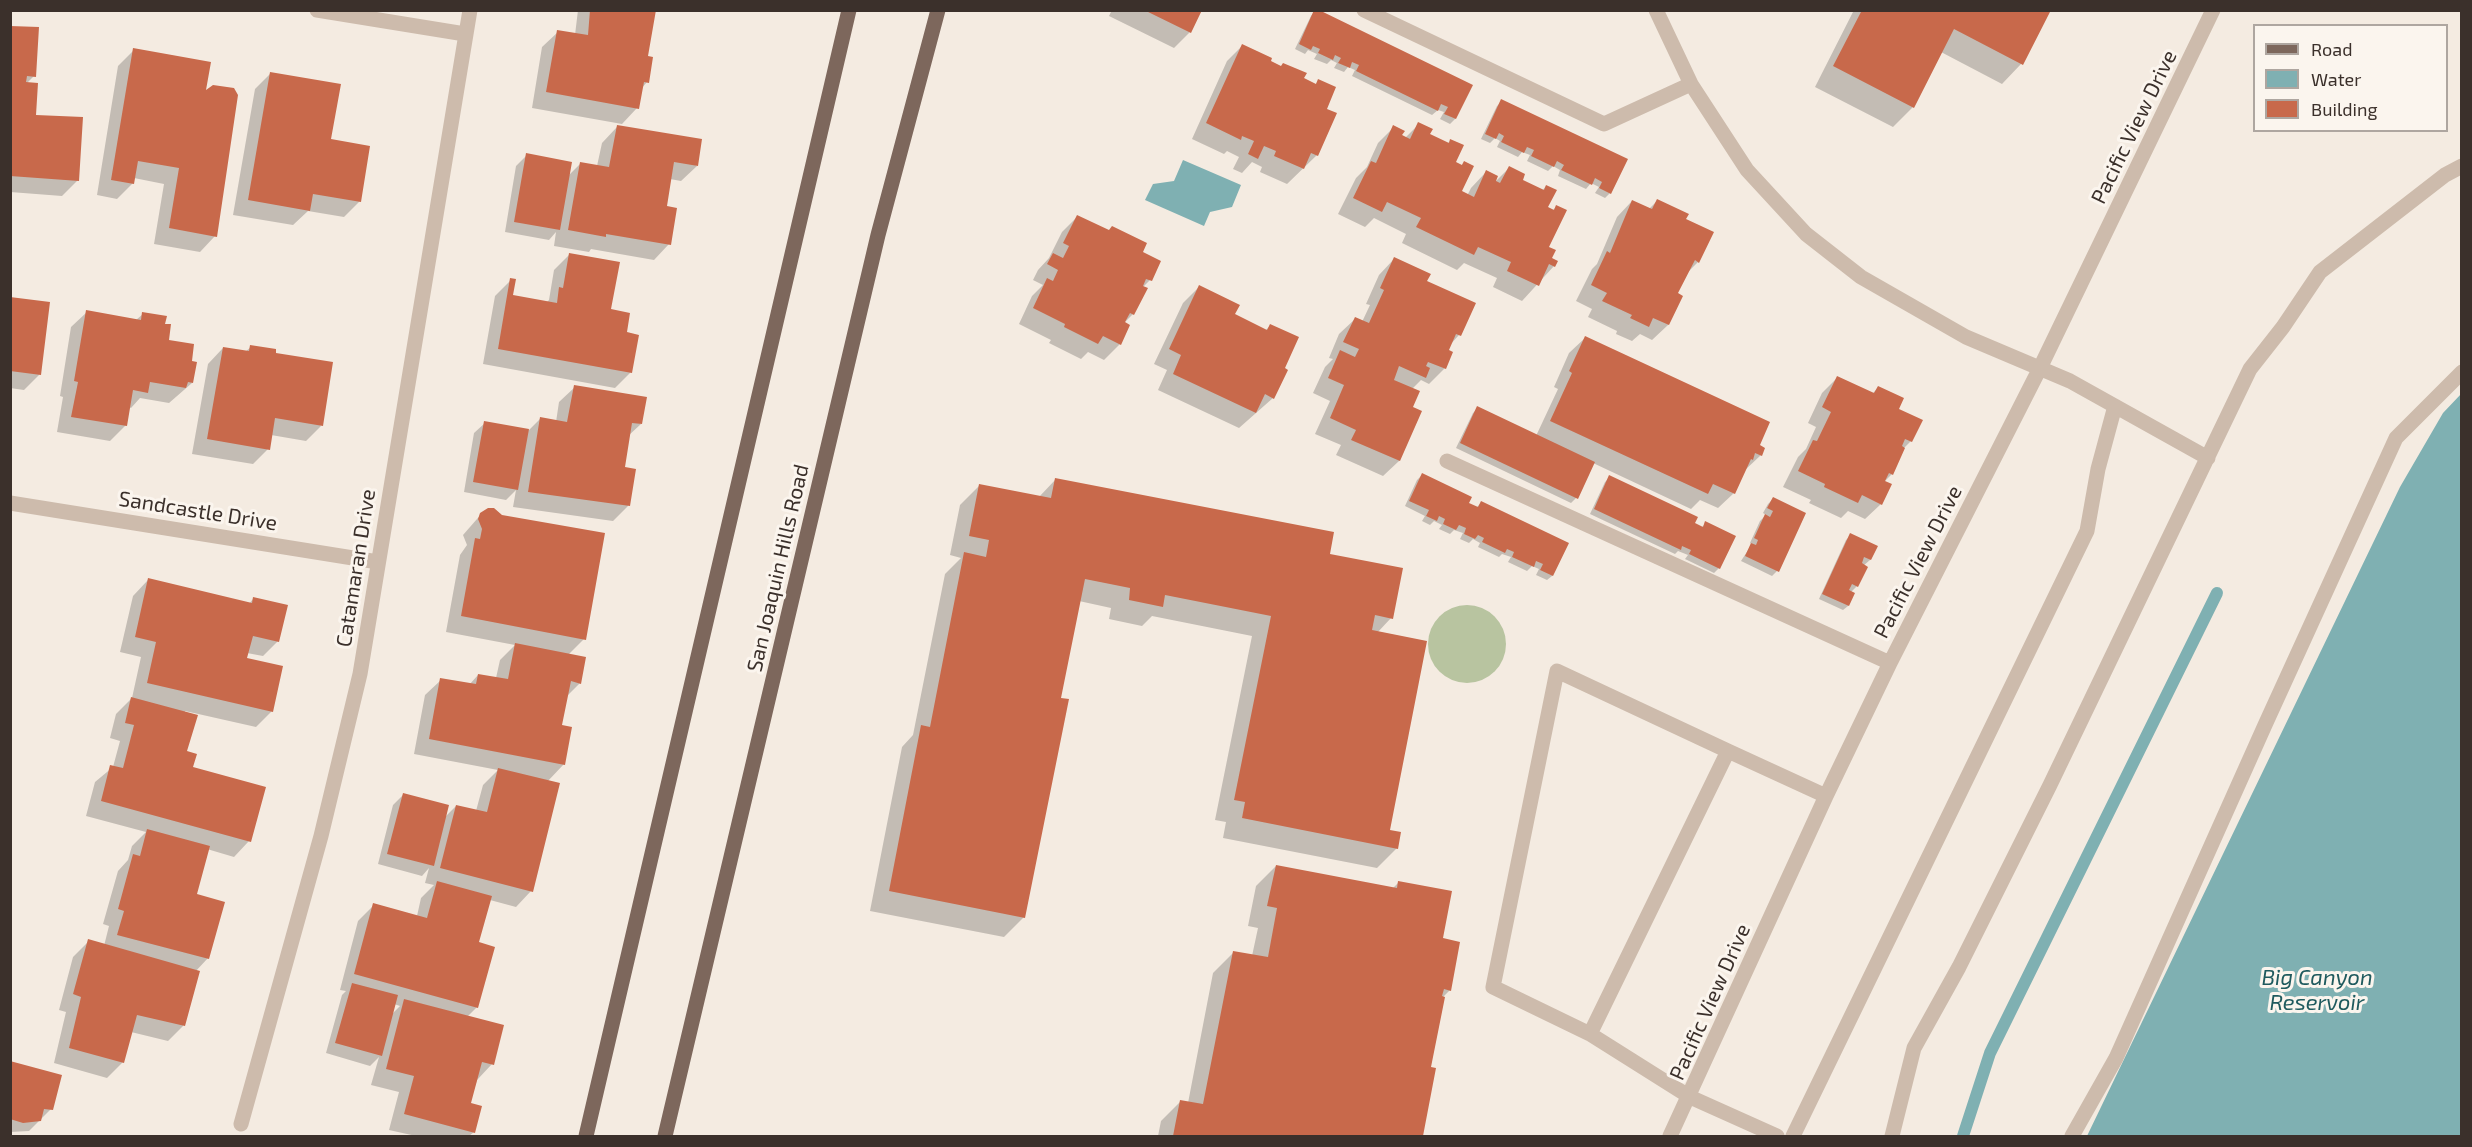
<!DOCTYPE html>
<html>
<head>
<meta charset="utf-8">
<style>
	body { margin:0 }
	#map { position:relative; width:2472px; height:1147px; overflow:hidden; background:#f4ebe1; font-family:"Exo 2",sans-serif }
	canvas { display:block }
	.frame { position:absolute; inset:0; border:12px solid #3b302b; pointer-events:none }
	.legend { position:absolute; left:2253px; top:24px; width:195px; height:108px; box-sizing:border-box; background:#fbf5ee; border:2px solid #aea6a0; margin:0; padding:8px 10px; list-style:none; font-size:18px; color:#3b302b }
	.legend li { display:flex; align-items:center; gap:12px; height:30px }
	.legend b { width:30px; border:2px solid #aea6a0 }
</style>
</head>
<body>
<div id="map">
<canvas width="2472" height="1147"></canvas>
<div class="frame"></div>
<ul class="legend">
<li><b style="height:8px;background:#7d675c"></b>Road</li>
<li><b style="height:16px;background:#7fb0b2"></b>Water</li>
<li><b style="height:16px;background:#c8694b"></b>Building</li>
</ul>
</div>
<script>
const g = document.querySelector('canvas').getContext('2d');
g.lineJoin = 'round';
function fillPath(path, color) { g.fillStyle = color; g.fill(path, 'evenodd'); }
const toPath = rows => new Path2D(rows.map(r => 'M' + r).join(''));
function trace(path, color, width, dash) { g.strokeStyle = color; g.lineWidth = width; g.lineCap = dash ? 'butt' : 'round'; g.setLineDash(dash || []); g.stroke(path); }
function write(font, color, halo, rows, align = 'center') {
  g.font = font + ' "Exo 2",sans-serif'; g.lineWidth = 6; g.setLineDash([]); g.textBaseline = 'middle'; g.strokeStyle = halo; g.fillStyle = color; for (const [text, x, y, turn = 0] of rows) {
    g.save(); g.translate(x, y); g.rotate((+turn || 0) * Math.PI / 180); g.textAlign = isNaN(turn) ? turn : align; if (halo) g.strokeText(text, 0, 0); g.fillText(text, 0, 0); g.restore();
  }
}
const green = toPath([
	'1428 644a39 39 0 1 1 78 0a39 39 0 1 1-78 0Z'
]);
const water = toPath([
	[1183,160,1241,185,1232,207,1210,212,1204,226,1145,200,1153,184,1174,181],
	[2461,394,2461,1136,2087,1136,2400,487,2443,413]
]);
const shadow = toPath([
	[578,10,655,10,646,57,647,82,641,89,637,108,622,124,532,108,542,47,558,32,575,35],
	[1112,10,1200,10,1190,32,1174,48,1109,16],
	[1854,10,2049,10,2021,64,2002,84,1941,52,1913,107,1893,127,1815,87],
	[1315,11,1471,86,1455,119,1450,124,1440,119,1444,112,1438,110,1432,115,1352,76,1355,70,1348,67,1344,72,1334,68,1337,63,1331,60,1327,64,1314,59,1317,54,1308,50,1305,54,1295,49,1311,16],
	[10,27,34,76,26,84,34,116,78,180,62,196,10,192],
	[1242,46,1302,79,1315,85,1318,81,1325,110,1317,155,1287,184,1260,172,1262,167,1252,162,1242,173,1233,169,1239,157,1227,151,1224,154,1192,139,1227,61],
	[134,50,204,94,215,236,200,252,154,244,164,184,134,178,133,183,117,199,97,195,118,66],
	[271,73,330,140,360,201,344,217,308,211,293,225,233,215,255,89],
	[1502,101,1626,159,1610,193,1605,198,1595,193,1599,187,1591,183,1586,189,1558,176,1560,170,1553,166,1548,171,1527,161,1530,155,1522,152,1518,157,1497,147,1500,141,1495,138,1490,143,1481,139,1497,106],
	[1419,124,1428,135,1447,144,1450,141,1454,163,1461,166,1464,162,1460,192,1467,196,1471,188,1486,172,1493,184,1509,168,1521,180,1542,191,1546,186,1546,208,1552,211,1556,207,1547,248,1554,266,1522,301,1493,287,1497,278,1464,263,1457,270,1402,243,1406,234,1374,218,1365,227,1338,214,1356,178,1367,167,1378,143,1394,127,1405,138],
	[617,127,697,166,681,181,670,179,666,207,669,244,654,260,591,249,589,252,554,246,556,232,549,240,505,232,516,166,527,155,568,176,581,163,597,166,602,143],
	[1632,201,1649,209,1657,201,1684,220,1698,262,1686,274,1676,294,1681,296,1668,325,1652,340,1640,334,1632,341,1616,334,1617,331,1588,317,1592,309,1576,301,1592,269,1597,264,1617,217],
	[1078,216,1141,253,1150,280,1143,287,1133,314,1124,323,1120,344,1104,360,1088,352,1081,359,1049,343,1051,340,1019,324,1032,296,1043,285,1033,280,1038,270,1049,258,1062,232],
	[570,254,625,333,631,372,615,388,483,364,495,296,511,280,511,296,546,303,549,300,554,270],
	[1394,259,1425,281,1459,335,1449,346,1445,368,1429,384,1421,380,1412,389,1411,407,1421,412,1399,461,1383,476,1336,455,1341,445,1315,434,1330,401,1313,393,1325,367,1333,359,1329,358,1339,334,1355,319,1362,322,1370,305,1366,304,1379,275],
	[1199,287,1233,315,1265,331,1270,326,1283,369,1273,398,1239,428,1158,390,1167,370,1154,364,1183,303],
	[10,299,40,374,24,390,10,388],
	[87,312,136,320,143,314,164,325,167,341,192,383,169,403,140,398,131,408,129,407,126,425,110,441,57,432,63,397,60,396,71,327],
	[1585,338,1758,446,1761,455,1744,471,1734,493,1718,508,1700,500,1691,509,1593,463,1576,498,1571,503,1456,448,1473,413,1478,408,1536,436,1558,389,1554,387,1569,353],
	[251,347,321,426,306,441,271,435,268,449,253,464,192,454,208,364,223,348,245,352],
	[1838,377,1872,394,1878,388,1897,410,1911,441,1903,449,1892,474,1884,482,1881,504,1865,519,1848,511,1841,518,1809,503,1811,500,1783,487,1798,457,1806,449,1816,427,1808,423,1822,393],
	[575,387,641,424,628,436,623,469,628,506,613,521,513,507,516,490,506,500,464,492,474,433,485,423,529,430,540,419,556,422,559,402],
	[1422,475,1476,508,1481,503,1567,544,1552,576,1547,580,1536,575,1539,569,1532,566,1527,571,1508,562,1511,557,1502,554,1499,557,1478,547,1480,543,1473,539,1469,543,1460,539,1463,533,1454,530,1450,534,1439,529,1442,525,1434,521,1430,525,1422,521,1425,516,1405,506,1417,480],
	[1610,477,1701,528,1706,523,1719,568,1714,573,1685,559,1688,555,1678,551,1675,554,1590,514,1605,482],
	[1056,479,1328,555,1391,618,1377,633,1388,831,1397,848,1377,868,1223,838,1226,822,1215,820,1252,636,1152,616,1142,626,1109,619,1111,608,1079,601,1059,699,1024,917,1004,937,870,911,902,747,913,735,945,574,961,558,950,555,960,505,980,485,1039,497],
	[1773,499,1777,571,1772,576,1741,561,1752,544,1750,543,1760,521,1766,515,1763,513,1768,504],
	[484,511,584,639,568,655,580,683,566,697,560,726,564,764,547,782,531,891,516,907,490,900,477,943,477,1007,467,1017,492,1064,477,1080,469,1104,474,1132,469,1136,416,1136,389,1130,399,1092,371,1085,379,1057,370,1066,326,1053,342,995,346,991,340,990,358,921,374,905,417,916,421,898,434,885,425,883,429,868,422,876,378,864,393,805,403,795,444,818,456,806,476,811,483,785,498,770,414,754,425,695,441,680,469,685,478,675,496,678,500,660,515,645,446,632,460,555,467,545,463,535],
	[394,1004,400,1006,391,1015],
	[1851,535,1876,547,1870,560,1863,566,1866,567,1857,586,1850,593,1848,606,1843,610,1819,599,1846,540],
	[148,580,249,604,253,599,278,641,263,656,247,653,245,659,272,711,256,727,185,711,185,752,191,768,249,841,234,857,207,849,195,896,208,958,195,972,183,1026,168,1041,131,1032,123,1062,107,1078,54,1063,66,1012,59,1010,73,957,89,941,104,946,109,926,103,924,118,871,128,860,132,846,146,832,86,816,95,782,113,767,120,741,110,738,116,714,132,698,141,657,120,652,133,596],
	[1276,866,1392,889,1398,883,1441,939,1450,990,1443,997,1429,1069,1434,1070,1421,1136,1158,1136,1161,1121,1181,1101,1188,1103,1213,973,1233,953,1252,956,1258,928,1248,926,1256,886],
	[10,1063,51,1109,29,1131,10,1132]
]);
const stream = toPath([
	[1963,1136,1990,1053,2217,593]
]);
const building = toPath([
	[590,10,656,10,648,56,653,57,649,83,644,82,639,109,546,92,557,30,588,35],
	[1144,10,1202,10,1191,33],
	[1314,10,1319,10,1473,85,1456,119,1444,114,1448,107,1441,104,1438,111,1356,71,1359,65,1352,62,1350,68,1338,63,1341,58,1335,55,1333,60,1318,53,1320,49,1313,46,1311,50,1299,44],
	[1862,10,2051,10,2023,65,1954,29,1914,108,1833,66],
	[10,26,39,27,36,77,27,76,26,82,38,83,36,115,83,117,79,181,10,176],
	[1242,44,1272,58,1271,61,1281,66,1283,63,1307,73,1304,78,1316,84,1318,79,1336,87,1327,109,1337,113,1318,156,1311,153,1304,169,1274,156,1276,151,1264,146,1258,159,1248,154,1254,141,1242,136,1241,140,1206,123],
	[133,48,211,62,206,90,213,85,234,88,238,95,217,237,169,228,179,168,138,161,134,184,111,180],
	[270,72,341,84,331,139,370,146,361,202,313,194,310,211,248,200],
	[1501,99,1628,159,1611,194,1599,188,1602,182,1595,178,1592,185,1561,170,1564,165,1557,161,1554,167,1531,156,1534,150,1527,147,1524,153,1501,142,1504,136,1499,133,1496,139,1485,134],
	[1418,122,1433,129,1430,134,1449,143,1450,139,1464,145,1456,162,1462,165,1464,161,1474,166,1462,191,1474,197,1486,170,1498,176,1496,181,1500,183,1509,166,1525,174,1523,180,1544,190,1546,185,1557,190,1548,207,1554,210,1556,205,1567,210,1549,247,1556,250,1552,258,1558,261,1555,267,1549,264,1539,286,1507,271,1511,262,1478,247,1474,255,1416,227,1421,218,1387,202,1382,212,1353,198,1371,161,1376,163,1393,125,1405,131,1402,135,1410,139],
	[617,125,702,139,698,166,674,162,667,206,677,208,671,245,606,234,606,237,568,230,580,162,609,167],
	[526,153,572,162,560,230,514,222],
	[1657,199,1689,214,1686,219,1714,232,1699,263,1695,260,1678,293,1683,296,1669,325,1653,318,1649,327,1630,318,1632,315,1602,301,1607,293,1591,285,1607,251,1610,253,1632,200,1652,209],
	[1077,215,1109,230,1112,226,1147,243,1143,252,1161,261,1152,281,1146,279,1143,286,1148,288,1134,315,1130,313,1125,322,1130,325,1121,345,1103,336,1098,344,1064,327,1065,324,1033,308,1047,278,1053,281,1058,270,1047,264,1053,253,1063,258,1069,246,1063,243],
	[569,253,620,262,611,309,630,313,627,332,639,335,632,373,498,349,510,278,516,279,513,295,557,303,559,287,563,288],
	[1394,257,1431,274,1427,281,1476,303,1461,336,1456,334,1449,350,1453,352,1446,369,1428,362,1426,366,1430,368,1426,378,1399,366,1394,380,1420,391,1413,407,1422,411,1400,461,1351,440,1356,430,1330,418,1344,385,1328,378,1340,350,1355,357,1359,349,1343,342,1355,317,1369,323,1384,290,1380,288],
	[1199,285,1240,305,1235,314,1267,330,1270,324,1299,337,1285,368,1288,370,1274,399,1265,394,1256,413,1173,374,1181,355,1169,349],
	[10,297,50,302,41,375,10,371],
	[86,310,141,320,142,312,167,316,165,324,171,324,169,340,194,344,192,361,197,362,193,383,188,382,186,388,150,382,148,393,133,390,127,426,71,417,78,382,74,381],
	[1585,336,1770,422,1760,445,1765,448,1762,456,1755,453,1753,460,1751,459,1735,494,1713,484,1708,494,1550,421,1572,373,1569,371],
	[250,345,276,349,276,353,333,362,323,426,275,418,270,450,207,439,223,347,249,351],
	[1837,376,1874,393,1878,386,1904,398,1899,409,1923,420,1912,442,1905,439,1902,446,1905,448,1893,475,1889,473,1885,481,1892,484,1882,505,1862,495,1858,503,1824,487,1825,484,1798,471,1813,440,1817,441,1831,412,1822,407],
	[574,385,647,397,642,424,632,423,625,467,636,469,630,506,528,492,540,417,567,422],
	[1477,406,1595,462,1578,499,1460,443],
	[484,421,529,429,518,490,473,482],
	[1422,473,1472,497,1469,503,1478,507,1481,501,1569,543,1553,576,1540,570,1543,564,1536,561,1534,567,1512,557,1514,552,1507,549,1505,553,1482,542,1484,538,1478,535,1475,539,1464,534,1466,528,1459,525,1456,530,1443,524,1445,519,1439,516,1437,521,1426,516,1429,510,1409,501],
	[1609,475,1698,517,1695,523,1703,527,1705,521,1736,536,1720,569,1689,554,1691,550,1682,546,1681,550,1594,509],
	[1055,478,1334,532,1330,554,1403,568,1393,619,1375,615,1372,630,1427,641,1390,830,1401,832,1398,849,1242,818,1245,802,1234,800,1271,616,1165,595,1163,607,1129,600,1130,588,1085,579,1061,698,1069,699,1025,918,889,891,921,725,930,727,964,552,986,557,989,540,969,536,979,484,1051,498],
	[1773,497,1806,513,1779,572,1745,556,1751,543,1756,545,1758,540,1754,538,1765,514,1770,517,1773,511,1767,508],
	[488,508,494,508,502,515,605,533,586,640,461,616,475,538,480,539,482,529,478,519,480,513],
	[1850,533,1878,546,1871,560,1864,557,1862,563,1868,567,1858,587,1852,584,1849,590,1855,593,1849,606,1822,594],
	[148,578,252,603,253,597,288,605,279,642,253,636,247,658,283,666,273,712,147,683,156,642,135,637],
	[515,643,586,657,581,684,571,681,562,725,572,727,565,765,429,739,440,678,476,684,478,674,508,679],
	[131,697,198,715,187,751,197,754,193,767,266,787,251,842,101,801,110,765,123,768,134,725,125,723],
	[498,768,560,783,533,892,440,868,456,805,487,812],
	[403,793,449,805,434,866,387,854],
	[147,829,210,846,197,894,225,902,209,959,117,935,124,911,118,909,133,854,140,856],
	[1276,865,1397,888,1398,881,1452,891,1443,938,1460,942,1451,991,1444,989,1442,996,1445,997,1431,1067,1436,1068,1423,1136,1173,1136,1180,1100,1203,1104,1233,951,1268,957,1277,908,1267,906],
	[437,881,492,896,479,942,495,947,478,1008,354,974,373,903,427,918],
	[88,939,200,971,185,1026,137,1015,124,1063,69,1048,81,997,73,994],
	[352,983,398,995,382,1056,335,1043],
	[404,999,504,1025,494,1065,482,1062,471,1103,482,1106,475,1133,404,1114,414,1076,386,1069],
	[10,1061,62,1075,53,1110,44,1109,41,1121,23,1123,10,1119]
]);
const minor = toPath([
	[317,10,465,34],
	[1364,10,1604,124,1691,84],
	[1656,10,1691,84,1747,170,1806,234,1861,277,1966,337,2070,381,2208,458],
	[1447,461,1890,663],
	[10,503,378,562],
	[1590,1034,1493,987,1557,671,1728,751],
	[241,1124,321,836,360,674,470,10],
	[1670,1136,1826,796,1890,663,2040,368,2213,10],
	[1777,1136,1690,1097,1590,1034,1728,751,1826,796],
	[1793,1136,2087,531,2098,469,2115,406],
	[1892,1136,1914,1048,1959,967,2050,785,2250,369,2283,327,2320,272,2445,175,2462,166],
	[2072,1136,2116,1058,2265,725,2396,438,2462,372]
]);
const major = toPath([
	[586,1136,849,10],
	[665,1136,878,235,938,10]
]);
const streetNames = [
	["Pacific View Drive",2134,127,-64],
	["Sandcastle Drive",198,511,9],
	["Pacific View Drive",1918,562,-63],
	["Catamaran Drive",356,568,-81],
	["San Joaquin Hills Road",778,568,-77],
	["Pacific View Drive",1710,1002,-66]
];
const waterNames = [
	["Big Canyon",2317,978],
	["Reservoir",2317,1003]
];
fillPath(green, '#b8c4a0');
fillPath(water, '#7fb0b2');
fillPath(shadow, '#0003');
trace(stream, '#7fb0b2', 12);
fillPath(building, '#c8694b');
trace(minor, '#cdbbac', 15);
trace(major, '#7d675c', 15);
write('21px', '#3b302b', '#fbf5ee', streetNames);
write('italic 22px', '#1f5a5e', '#fbf5ee', waterNames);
</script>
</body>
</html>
